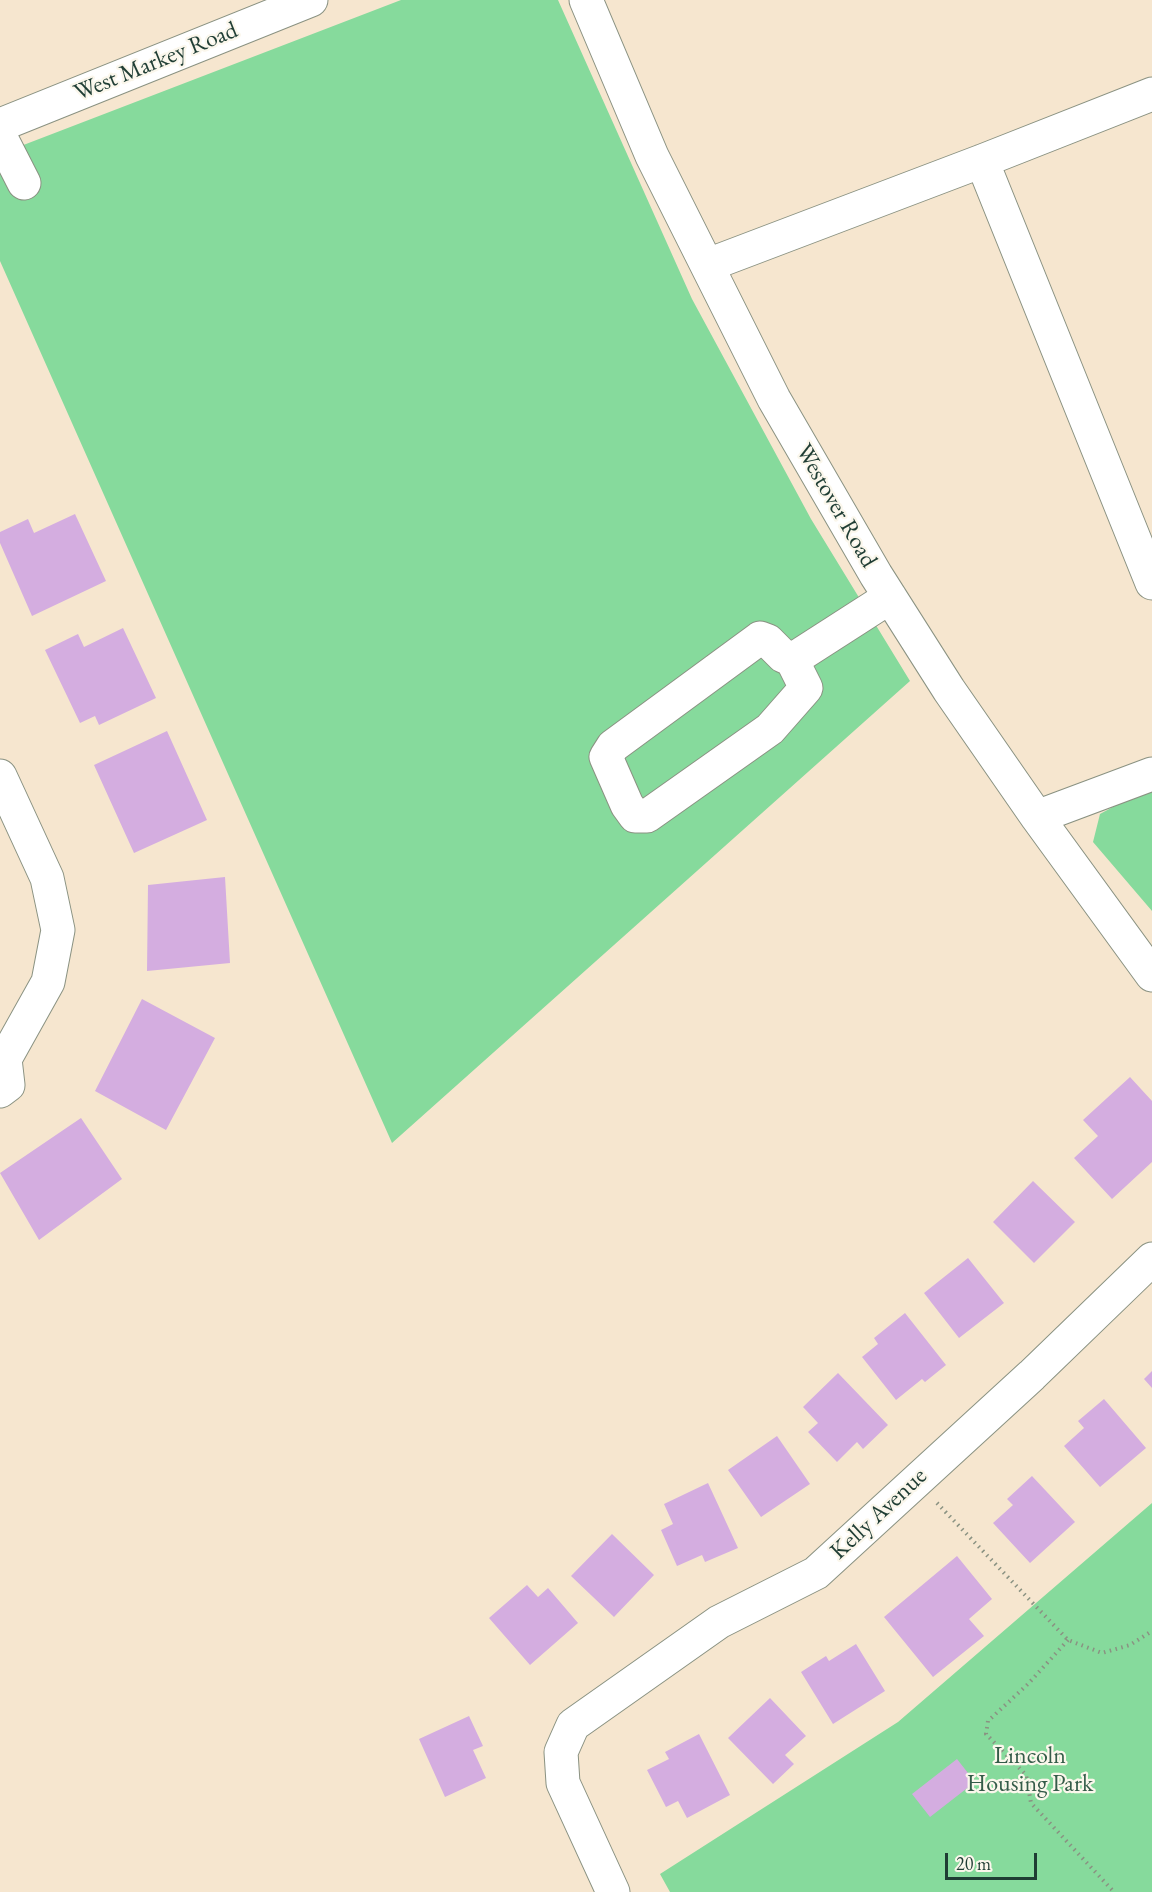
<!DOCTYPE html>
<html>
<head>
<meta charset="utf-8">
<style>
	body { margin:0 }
	#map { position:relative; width:1152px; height:1892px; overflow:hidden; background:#f6e6cf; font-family:"EB Garamond",serif }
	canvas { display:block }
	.scale { position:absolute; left:945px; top:1853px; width:92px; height:27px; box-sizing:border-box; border:3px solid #1f3d34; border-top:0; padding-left:8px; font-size:18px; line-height:21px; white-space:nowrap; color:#1f3d34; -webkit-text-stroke:4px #fbf7ec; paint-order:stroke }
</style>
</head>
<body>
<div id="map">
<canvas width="1152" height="1892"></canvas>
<div class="scale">20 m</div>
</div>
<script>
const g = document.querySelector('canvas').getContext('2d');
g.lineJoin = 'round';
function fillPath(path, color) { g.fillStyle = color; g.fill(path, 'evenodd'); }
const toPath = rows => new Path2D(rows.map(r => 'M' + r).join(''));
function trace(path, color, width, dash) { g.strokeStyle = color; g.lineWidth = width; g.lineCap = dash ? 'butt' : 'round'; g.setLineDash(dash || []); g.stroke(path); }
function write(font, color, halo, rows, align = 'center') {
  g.font = font + ' "EB Garamond",serif'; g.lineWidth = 4.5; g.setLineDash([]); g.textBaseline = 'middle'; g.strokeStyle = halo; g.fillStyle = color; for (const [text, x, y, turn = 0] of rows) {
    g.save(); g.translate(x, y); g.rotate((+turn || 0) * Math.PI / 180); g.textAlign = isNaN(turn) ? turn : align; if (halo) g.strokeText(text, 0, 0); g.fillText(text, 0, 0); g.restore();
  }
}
const green = toPath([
	[401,0,558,0,692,299,811,519,910,681,392,1143,0,261,0,154],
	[1152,791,1152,911,1093,842,1100,814,1122,802],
	[1152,1503,1152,1892,670,1892,660,1874,898,1722]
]);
const building = toPath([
	[75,514,106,581,32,616,0,543,0,532,28,519,34,533],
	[123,628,156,698,99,725,95,716,80,723,45,650,78,634,84,647],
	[167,731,207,820,134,853,94,765],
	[225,877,230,963,147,971,148,885],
	[142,999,215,1038,166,1130,95,1091],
	[1130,1077,1152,1101,1152,1162,1112,1199,1074,1158,1098,1136,1083,1120],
	[81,1118,122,1179,39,1240,0,1173],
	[1033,1181,1075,1222,1034,1263,993,1222],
	[968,1258,1004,1303,959,1338,924,1293],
	[905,1313,946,1365,925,1382,922,1379,896,1400,862,1357,878,1344,874,1338],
	[1152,1371,1152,1388,1144,1379],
	[838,1373,888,1425,863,1449,857,1442,837,1462,808,1432,818,1423,803,1407],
	[1104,1399,1146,1448,1100,1487,1064,1446,1084,1428,1078,1421],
	[777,1436,810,1484,761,1517,728,1470],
	[1032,1476,1075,1522,1030,1563,993,1523,1013,1505,1007,1499],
	[708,1483,738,1548,705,1562,702,1555,677,1566,661,1530,673,1524,664,1504],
	[612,1534,654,1575,614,1617,571,1576],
	[957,1556,992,1599,969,1619,984,1636,933,1677,884,1617],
	[527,1585,538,1597,548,1588,578,1623,530,1665,489,1618],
	[856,1644,885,1691,833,1724,801,1672,826,1656,829,1661],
	[770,1698,806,1736,785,1755,794,1764,773,1784,728,1738],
	[469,1716,483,1746,473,1750,486,1778,445,1797,419,1739],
	[699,1734,730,1795,687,1818,678,1801,666,1807,647,1770,669,1759,665,1752],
	[957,1759,975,1782,930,1817,912,1794]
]);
const path = toPath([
	[937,1503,1068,1640,1102,1653,1130,1645,1152,1631],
	[1068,1640,1028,1684,988,1721,986,1734,1026,1775,1031,1803,1114,1892]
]);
const minor = toPath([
	[586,0,652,156,774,399,876,575,949,690,1037,817,1152,975],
	[0,125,311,0],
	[0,136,24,183],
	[982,161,1152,583],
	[708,265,982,161,1152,94],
	[760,638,768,641,783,656,792,660,806,688,770,729,647,816,635,816,627,805,606,757,613,746,760,638],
	[792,660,890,597],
	[0,776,47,878,58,930,48,982,5,1059,8,1085,0,1091],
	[1037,817,1152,774],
	[613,1892,563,1783,561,1752,573,1725,719,1622,816,1573,1032,1375,1152,1259]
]);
const streetNames = [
	["West Markey Road",156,62,-22],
	["Westover Road",836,506,60],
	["Kelly Avenue",879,1514,-43]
];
const parkNames = [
	["Lincoln",1030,1756],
	["Housing Park",1030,1784]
];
fillPath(green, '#86da9c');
fillPath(building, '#d4ade0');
trace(minor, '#8a9282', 35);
trace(path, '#8a9282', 4, [1.5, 4.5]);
trace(minor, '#fff', 33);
write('24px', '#1f3d34', '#fbf7ec', streetNames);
write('24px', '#345c49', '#fbf7ec', parkNames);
</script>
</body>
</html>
